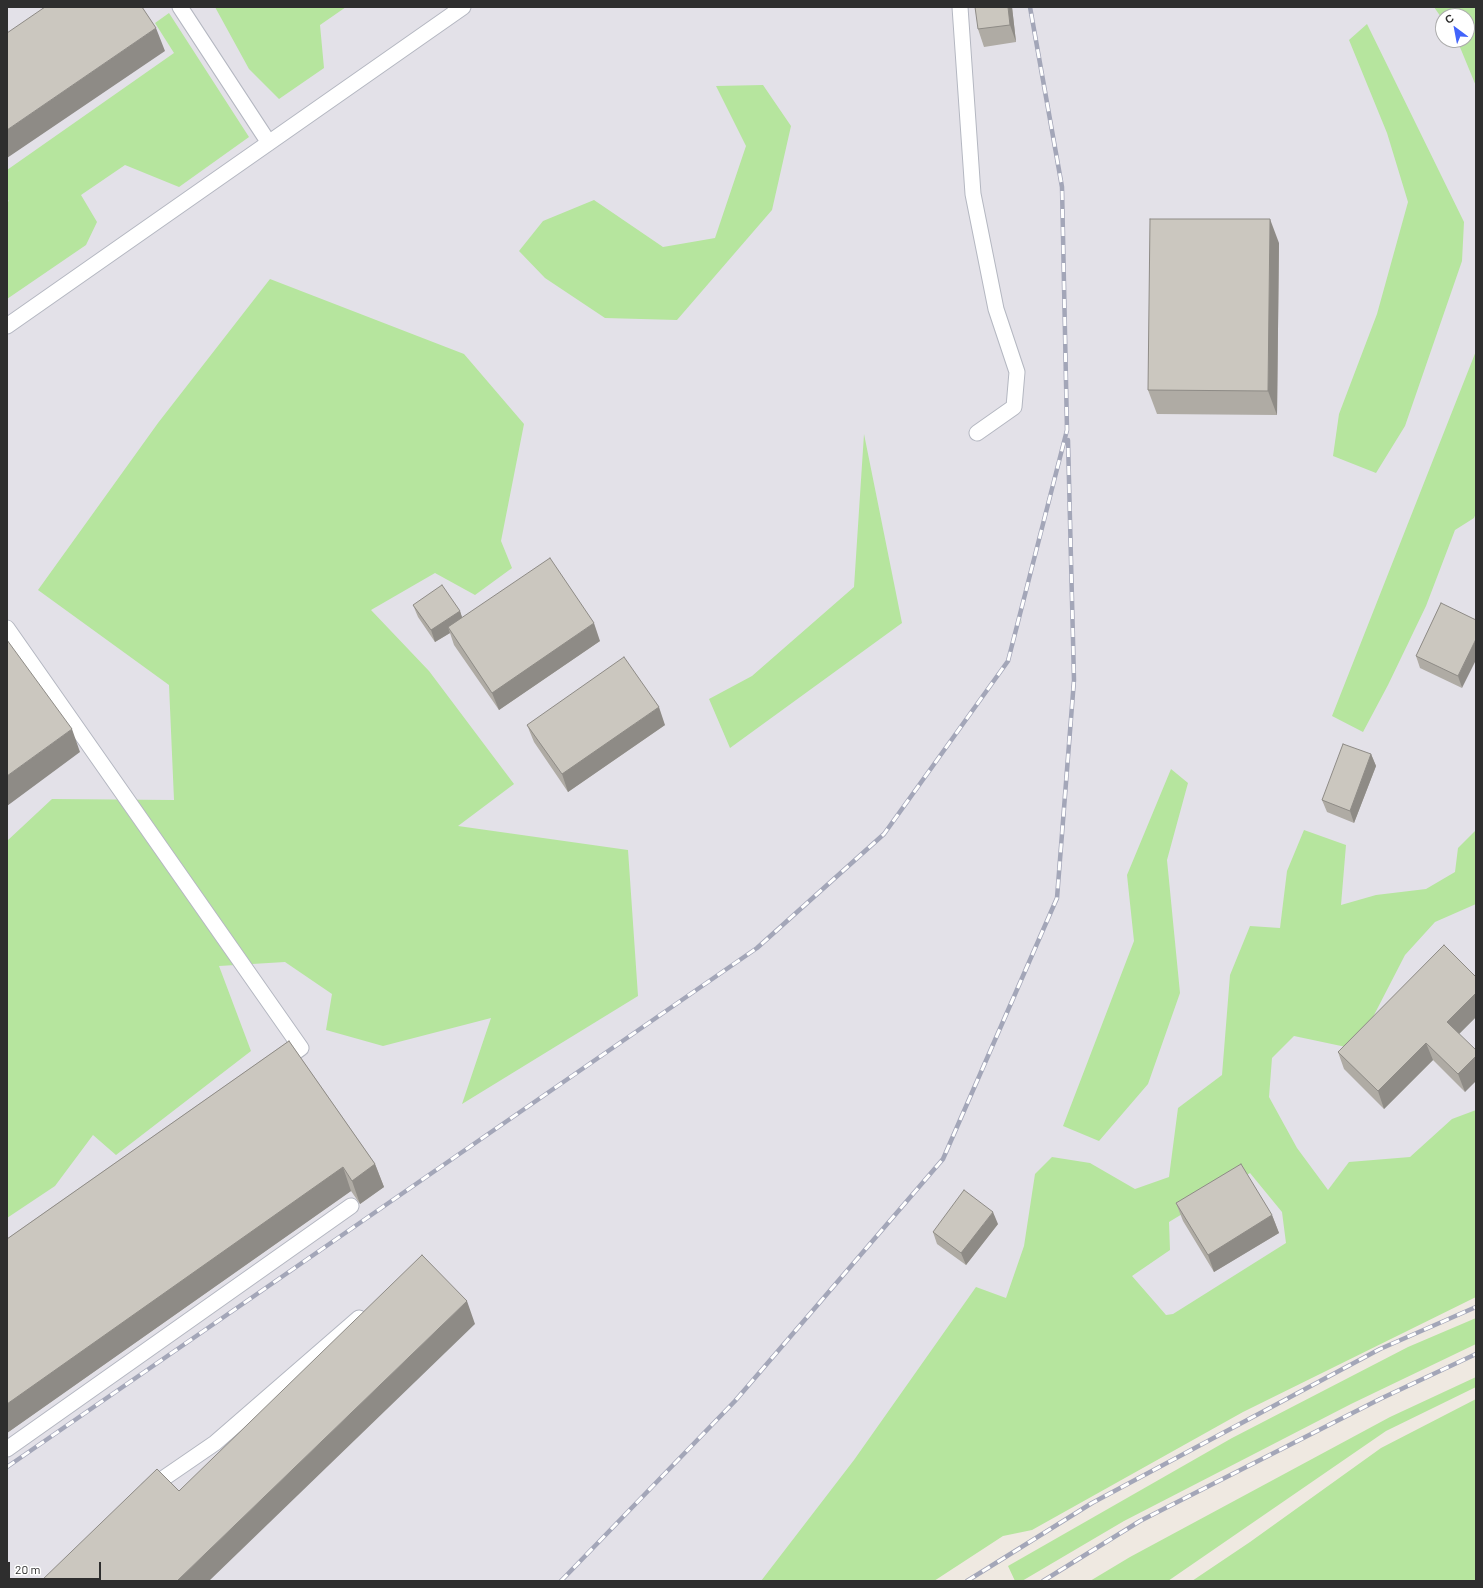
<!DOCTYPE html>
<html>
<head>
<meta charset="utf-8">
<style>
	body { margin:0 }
	#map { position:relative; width:1483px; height:1588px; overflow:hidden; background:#efe9e1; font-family:Barlow,sans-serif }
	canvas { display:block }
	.frame { position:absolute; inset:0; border:8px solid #2e2e2e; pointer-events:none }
	.north { position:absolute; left:1435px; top:8px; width:40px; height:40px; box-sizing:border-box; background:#fff; border:1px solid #ababab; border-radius:50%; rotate:328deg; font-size:11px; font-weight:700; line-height:16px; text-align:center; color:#2e2e2e }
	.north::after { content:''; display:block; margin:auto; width:14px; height:18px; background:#4264fb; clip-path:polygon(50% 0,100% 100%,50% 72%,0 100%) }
	.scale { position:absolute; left:8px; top:1562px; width:93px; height:18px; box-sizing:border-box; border:2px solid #2e2e2e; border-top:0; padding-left:5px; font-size:12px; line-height:14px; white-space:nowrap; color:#2e2e2e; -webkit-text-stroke:3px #fff; paint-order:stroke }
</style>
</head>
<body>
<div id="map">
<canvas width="1483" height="1588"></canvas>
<div class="frame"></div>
<div class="north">С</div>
<div class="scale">20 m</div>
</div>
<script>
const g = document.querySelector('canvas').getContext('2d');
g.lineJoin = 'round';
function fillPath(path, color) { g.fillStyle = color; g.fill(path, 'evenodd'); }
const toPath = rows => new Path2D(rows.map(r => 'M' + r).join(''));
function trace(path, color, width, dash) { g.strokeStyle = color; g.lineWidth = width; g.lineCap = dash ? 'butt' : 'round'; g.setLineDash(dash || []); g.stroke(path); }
const industrial = toPath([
	[7,7,1476,7,1476,1205,1173,1315,1165,1315,779,1581,7,1581],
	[1443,16,1467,16,1467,40,1443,40]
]);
const green = toPath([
	[215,7,346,7,320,25,324,68,279,99,249,69],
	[1434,7,1476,7,1476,86,1457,40,1467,40,1467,16,1443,16,1443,20],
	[169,13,249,137,179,187,125,165,81,195,97,222,86,245,7,299,7,202,9,201,7,199,7,170,174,53,155,23],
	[1367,24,1464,222,1462,261,1405,426,1376,473,1333,456,1339,414,1377,314,1408,202,1387,133,1349,40],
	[763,85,791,126,772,210,677,320,605,318,545,278,519,251,543,221,594,200,663,247,715,238,746,146,716,86],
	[270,279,464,354,524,424,501,541,512,568,475,595,435,573,371,610,429,671,514,784,458,826,628,850,638,996,462,1104,491,1018,383,1046,326,1030,332,994,285,962,219,966,251,1051,116,1155,93,1135,55,1186,7,1218,7,841,52,799,174,800,169,685,38,590,158,423],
	[1476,351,1476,513,1474,518,1455,530,1426,606,1388,685,1363,732,1332,716],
	[864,434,902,623,730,748,709,699,752,676,854,587],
	[1171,769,1188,783,1167,860,1180,993,1148,1084,1099,1141,1063,1126,1134,941,1127,875],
	[1304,830,1346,845,1341,905,1376,895,1426,889,1455,872,1458,848,1476,830,1476,904,1435,922,1405,955,1373,1017,1346,1047,1294,1036,1272,1058,1269,1097,1297,1148,1328,1190,1349,1162,1410,1157,1452,1119,1476,1110,1476,1297,1243,1412,1032,1530,1003,1536,934,1581,761,1581,854,1460,976,1287,1006,1298,1024,1246,1035,1174,1052,1157,1090,1163,1135,1189,1169,1177,1178,1108,1222,1075,1230,975,1250,926,1280,928,1287,871],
	[1250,1173,1282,1212,1286,1243,1173,1314,1166,1315,1132,1276,1170,1250,1169,1222],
	[1476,1318,1476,1344,1351,1404,1124,1521,1022,1581,1015,1581,1008,1566,1232,1438,1408,1347],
	[1476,1377,1476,1387,1386,1431,1168,1581,1090,1581,1130,1557,1390,1417],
	[1476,1399,1476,1581,1192,1581,1250,1542,1381,1448]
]);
const service = toPath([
	[180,7,269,143],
	[960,7,973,194,996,309,1017,372,1014,407,977,433],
	[7,326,463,7],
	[7,628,301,1048,280,1063],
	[7,1449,351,1206],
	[148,1489,215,1443,359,1318]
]);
const rail = toPath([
	[7,1467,757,948,884,834,1008,661,1067,430,1062,187,1030,7],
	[561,1581,735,1401,943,1159,1057,898,1074,680,1068,440],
	[967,1581,1092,1503,1380,1349,1476,1307],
	[1043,1581,1140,1521,1380,1399,1476,1354]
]);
const wall = toPath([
	[1012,7,1016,42,984,47,978,29],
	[1279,243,1277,415,1157,414,1148,390],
	[1441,603,1462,688,1420,668,1416,656],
	[413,605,460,611,462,618,600,641,499,710,454,645,450,633,435,642,418,617],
	[527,725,665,725,568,792,534,742],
	[1371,754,1376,766,1354,823,1327,812,1322,800],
	[1476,977,1476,1017,1459,1034,1465,1092,1433,1060,1384,1109,1344,1069,1338,1052],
	[289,1041,375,1164,384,1187,360,1204,351,1191,7,1433,7,1239],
	[1176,1203,1272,1215,1279,1233,1214,1272,1183,1221],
	[998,1224,966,1265,937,1244,933,1232]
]);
const shadedWall = toPath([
	[1008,7,1012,7,1016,42,1010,25],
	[156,28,165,51,7,158,7,130],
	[1270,219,1279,243,1277,415,1268,391],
	[460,611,464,623,448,627,450,633,435,642,431,630],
	[594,623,600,641,499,710,492,693],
	[1476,639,1476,660,1462,688,1458,676],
	[659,707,665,725,568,792,562,774],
	[72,729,80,752,7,806,7,776],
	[1371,754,1376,766,1354,823,1350,811],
	[1476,993,1476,1017,1453,1040,1447,1022],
	[1426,1043,1433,1060,1384,1109,1378,1091],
	[1476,1056,1476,1081,1465,1092,1458,1074],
	[375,1164,384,1187,360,1204,352,1181],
	[343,1167,351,1191,7,1433,7,1404],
	[993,1212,998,1224,966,1265,961,1253],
	[1272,1215,1279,1233,1214,1272,1208,1255],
	[467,1301,475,1324,209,1581,177,1581]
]);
const building = toPath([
	[45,7,142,7,156,28,7,130,7,33,45,7],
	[975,7,1008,7,1010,25,978,29,975,7],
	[1150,219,1270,219,1268,391,1148,390,1150,219],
	[550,558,594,623,492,693,448,627,550,558],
	[442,585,460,611,431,630,413,605,442,585],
	[1441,603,1476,620,1476,639,1458,676,1416,656,1441,603],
	[7,640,72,729,7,776,7,640],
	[624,657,659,707,562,774,527,725,624,657],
	[1343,744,1371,754,1350,811,1322,800,1343,744],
	[1444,945,1476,977,1476,993,1447,1022,1476,1050,1476,1056,1458,1074,1426,1043,1378,1091,1338,1052,1444,945],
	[289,1041,375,1164,352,1181,343,1167,7,1404,7,1239,289,1041],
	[1241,1164,1272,1215,1208,1255,1176,1203,1241,1164],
	[964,1190,993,1212,961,1253,933,1232,964,1190],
	[422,1255,467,1301,177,1581,41,1581,157,1469,179,1491,422,1255]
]);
fillPath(industrial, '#e3e1e8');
fillPath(green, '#b6e59e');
trace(service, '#b4b7c1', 17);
trace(service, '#fff', 15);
trace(rail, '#a3a6b8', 4.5);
trace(rail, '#fff', 3, [9]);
fillPath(wall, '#afaba4');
fillPath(shadedWall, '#8e8b86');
fillPath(building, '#cbc7bf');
trace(building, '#8e8b86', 1);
</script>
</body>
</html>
